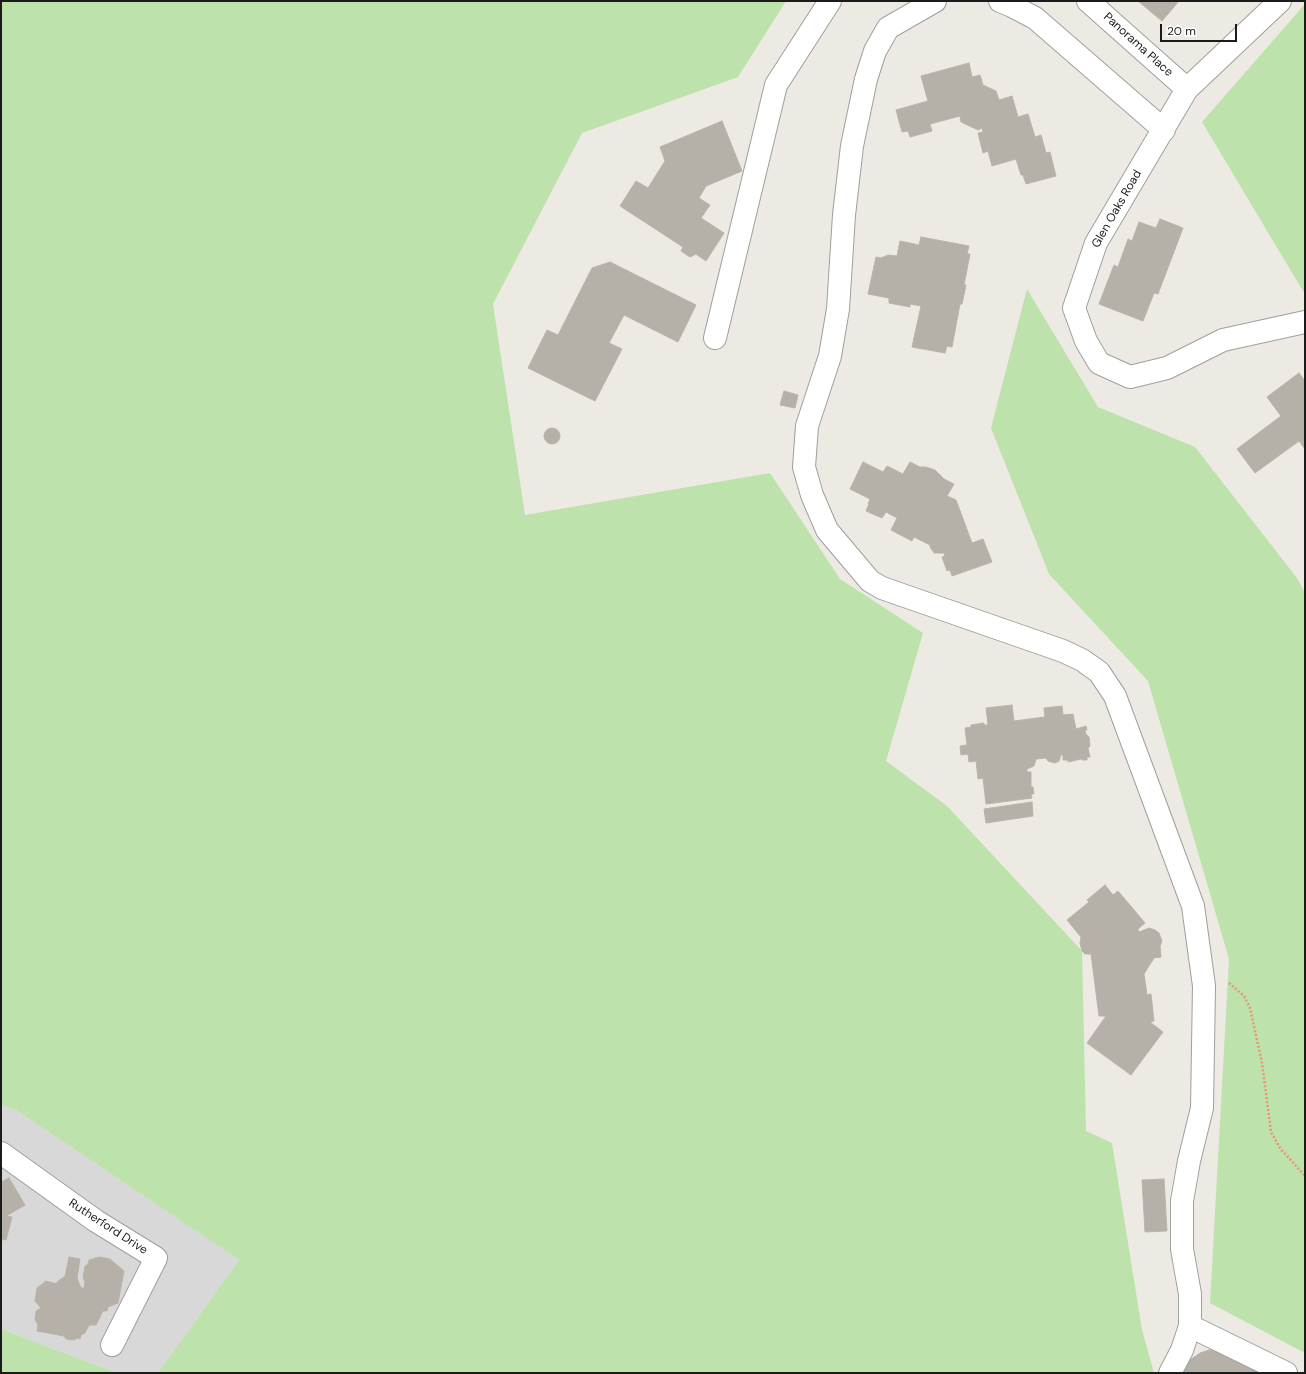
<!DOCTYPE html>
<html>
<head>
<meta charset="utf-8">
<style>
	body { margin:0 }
	#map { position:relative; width:1306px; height:1374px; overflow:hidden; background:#eceae2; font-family:"DM Sans",sans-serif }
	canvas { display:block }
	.frame { position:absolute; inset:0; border:2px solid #1b1b1b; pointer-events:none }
	.scale { position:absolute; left:1160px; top:24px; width:77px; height:18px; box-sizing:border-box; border:2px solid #1b1b1b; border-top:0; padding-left:5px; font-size:12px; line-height:14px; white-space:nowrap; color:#1b1b1b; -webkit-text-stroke:3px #fff; paint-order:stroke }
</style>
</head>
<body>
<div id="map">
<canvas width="1306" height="1374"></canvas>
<div class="frame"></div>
<div class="scale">20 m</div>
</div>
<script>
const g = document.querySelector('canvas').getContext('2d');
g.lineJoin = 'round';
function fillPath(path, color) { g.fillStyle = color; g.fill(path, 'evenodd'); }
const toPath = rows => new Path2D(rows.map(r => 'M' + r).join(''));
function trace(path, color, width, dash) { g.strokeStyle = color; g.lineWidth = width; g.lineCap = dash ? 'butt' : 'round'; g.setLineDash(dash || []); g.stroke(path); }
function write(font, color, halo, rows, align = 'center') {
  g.font = font + ' "DM Sans",sans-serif'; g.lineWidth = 3.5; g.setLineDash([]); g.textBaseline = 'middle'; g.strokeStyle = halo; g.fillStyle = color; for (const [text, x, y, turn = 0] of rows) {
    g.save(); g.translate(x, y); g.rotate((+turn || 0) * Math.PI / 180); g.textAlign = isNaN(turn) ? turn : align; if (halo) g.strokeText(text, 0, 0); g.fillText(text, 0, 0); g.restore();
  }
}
const residential = toPath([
	[1,1105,16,1110,239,1260,158,1373,117,1373,1,1329]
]);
const grass = toPath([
	[1,1,786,1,738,77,582,133,493,304,525,515,770,473,840,579,923,633,886,761,947,806,1082,951,1086,1131,1112,1143,1142,1330,1154,1373,158,1373,239,1260,16,1110,1,1105],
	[1305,4,1305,292,1303,291,1202,122],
	[1027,289,1098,407,1195,447,1297,578,1305,593,1305,1353,1210,1303,1229,959,1148,681,1049,574,991,428],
	[1,1329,117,1373,1,1373]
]);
const building = toPath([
	[1138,1,1179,1,1162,21,1138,1],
	[969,63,972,77,980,75,983,85,996,91,999,100,1012,96,1018,117,1028,114,1035,137,1041,135,1046,153,1050,152,1056,176,1026,184,1023,175,1021,175,1016,159,992,166,988,151,983,153,978,133,983,132,982,128,978,130,961,122,960,116,930,124,932,131,910,137,908,131,902,132,896,110,928,101,921,76,969,63],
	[722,121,742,171,706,186,699,198,710,205,701,218,724,233,706,261,696,254,690,257,681,251,683,247,620,206,636,181,648,188,665,161,660,147,722,121],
	[1160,219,1183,228,1158,294,1154,293,1143,321,1099,304,1114,265,1118,267,1128,239,1132,241,1139,222,1156,228,1160,219],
	[921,237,969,246,967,254,970,254,964,285,966,285,962,304,960,304,952,347,947,346,945,353,912,347,921,306,910,304,910,307,889,303,889,298,868,294,876,257,881,258,888,255,897,256,900,241,919,245,921,237],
	[610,262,696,305,678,342,624,315,609,343,622,349,595,401,528,368,547,330,558,335,592,268,610,262],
	[1299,373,1305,381,1305,449,1299,441,1255,473,1237,449,1281,416,1267,397,1299,373],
	[784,391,798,395,795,408,780,405,784,391],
	'544 436a8 8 0 1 1 16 0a8 8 0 1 1-16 0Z',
	[863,462,883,472,887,466,903,474,910,462,920,467,926,467,935,470,944,479,954,484,947,496,956,500,972,543,983,539,992,562,952,576,950,570,947,571,942,557,945,556,944,553,934,553,930,547,930,545,914,537,912,541,891,530,897,518,886,512,882,518,866,511,869,504,868,504,870,499,850,489,863,462],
	[1012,705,1014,721,1045,717,1044,708,1062,706,1063,715,1073,714,1076,729,1086,726,1087,730,1085,730,1086,734,1089,737,1090,746,1088,748,1090,757,1087,757,1087,760,1082,760,1082,759,1081,759,1068,762,1068,760,1063,760,1063,755,1061,755,1059,761,1055,763,1048,761,1046,758,1036,759,1034,766,1027,769,1027,772,1031,772,1031,787,1033,787,1034,794,1031,794,1032,798,986,804,983,778,978,779,976,761,969,762,968,754,961,755,960,746,967,745,965,728,971,727,971,725,984,723,984,725,988,725,986,708,1012,705],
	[1032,802,1033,816,986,823,984,809,1032,802],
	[1105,885,1113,895,1118,891,1145,923,1138,929,1139,932,1149,928,1155,930,1159,933,1162,941,1160,946,1161,957,1154,958,1144,974,1147,995,1151,994,1154,1021,1150,1022,1163,1032,1131,1075,1087,1043,1106,1016,1099,1016,1091,954,1085,954,1082,951,1080,943,1081,937,1067,920,1089,902,1087,900,1105,885],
	[9,1178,25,1205,6,1216,12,1217,6,1240,1,1239,1,1182,9,1178],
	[1164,1179,1167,1231,1145,1232,1142,1180,1164,1179],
	[69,1257,80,1259,77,1278,81,1288,84,1288,85,1281,83,1278,85,1266,88,1264,89,1260,99,1257,110,1259,124,1271,118,1303,108,1307,107,1311,103,1311,96,1325,89,1325,85,1333,81,1335,80,1339,77,1338,74,1340,66,1339,64,1336,37,1331,38,1325,35,1319,36,1311,41,1308,35,1301,37,1288,46,1281,57,1284,57,1282,65,1276,69,1257],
	[1222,1349,1278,1373,1180,1373,1187,1362,1200,1353,1209,1350,1222,1349]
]);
const path = toPath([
	[1229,983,1244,996,1250,1008,1262,1063,1271,1132,1280,1148,1305,1176]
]);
const minor = toPath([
	[935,1,888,28,875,51,866,79,852,146,844,215,838,309,830,356,807,426,804,467,812,495,827,530,870,581,882,588,1063,651,1082,660,1099,672,1115,696,1193,906,1204,986,1202,1108,1189,1161,1182,1201,1182,1249,1190,1294,1190,1326,1182,1350,1170,1373],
	[1000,1,1012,6,1035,18,1164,130],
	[1088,1,1187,89],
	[1280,1,1187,89,1096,243,1074,308,1086,341,1099,363,1130,377,1167,368,1223,340,1305,322],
	[715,338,776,85,830,1],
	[1,1153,96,1221,156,1258,112,1345],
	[1190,1326,1286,1373]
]);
const streetNames = [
	["Panorama Place",1138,45,42],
	["Glen Oaks Road",1117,209,-60],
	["Rutherford Drive",108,1227,33]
];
fillPath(residential, '#d9d8d8');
fillPath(grass, '#bde2ab');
fillPath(building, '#b5b0a8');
trace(building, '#bcb3a6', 1);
trace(minor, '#9f9f9f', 24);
trace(path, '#ec9473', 2.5, [2, 2]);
trace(minor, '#fff', 22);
write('12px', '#1b1b1b', '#fff', streetNames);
</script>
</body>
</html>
